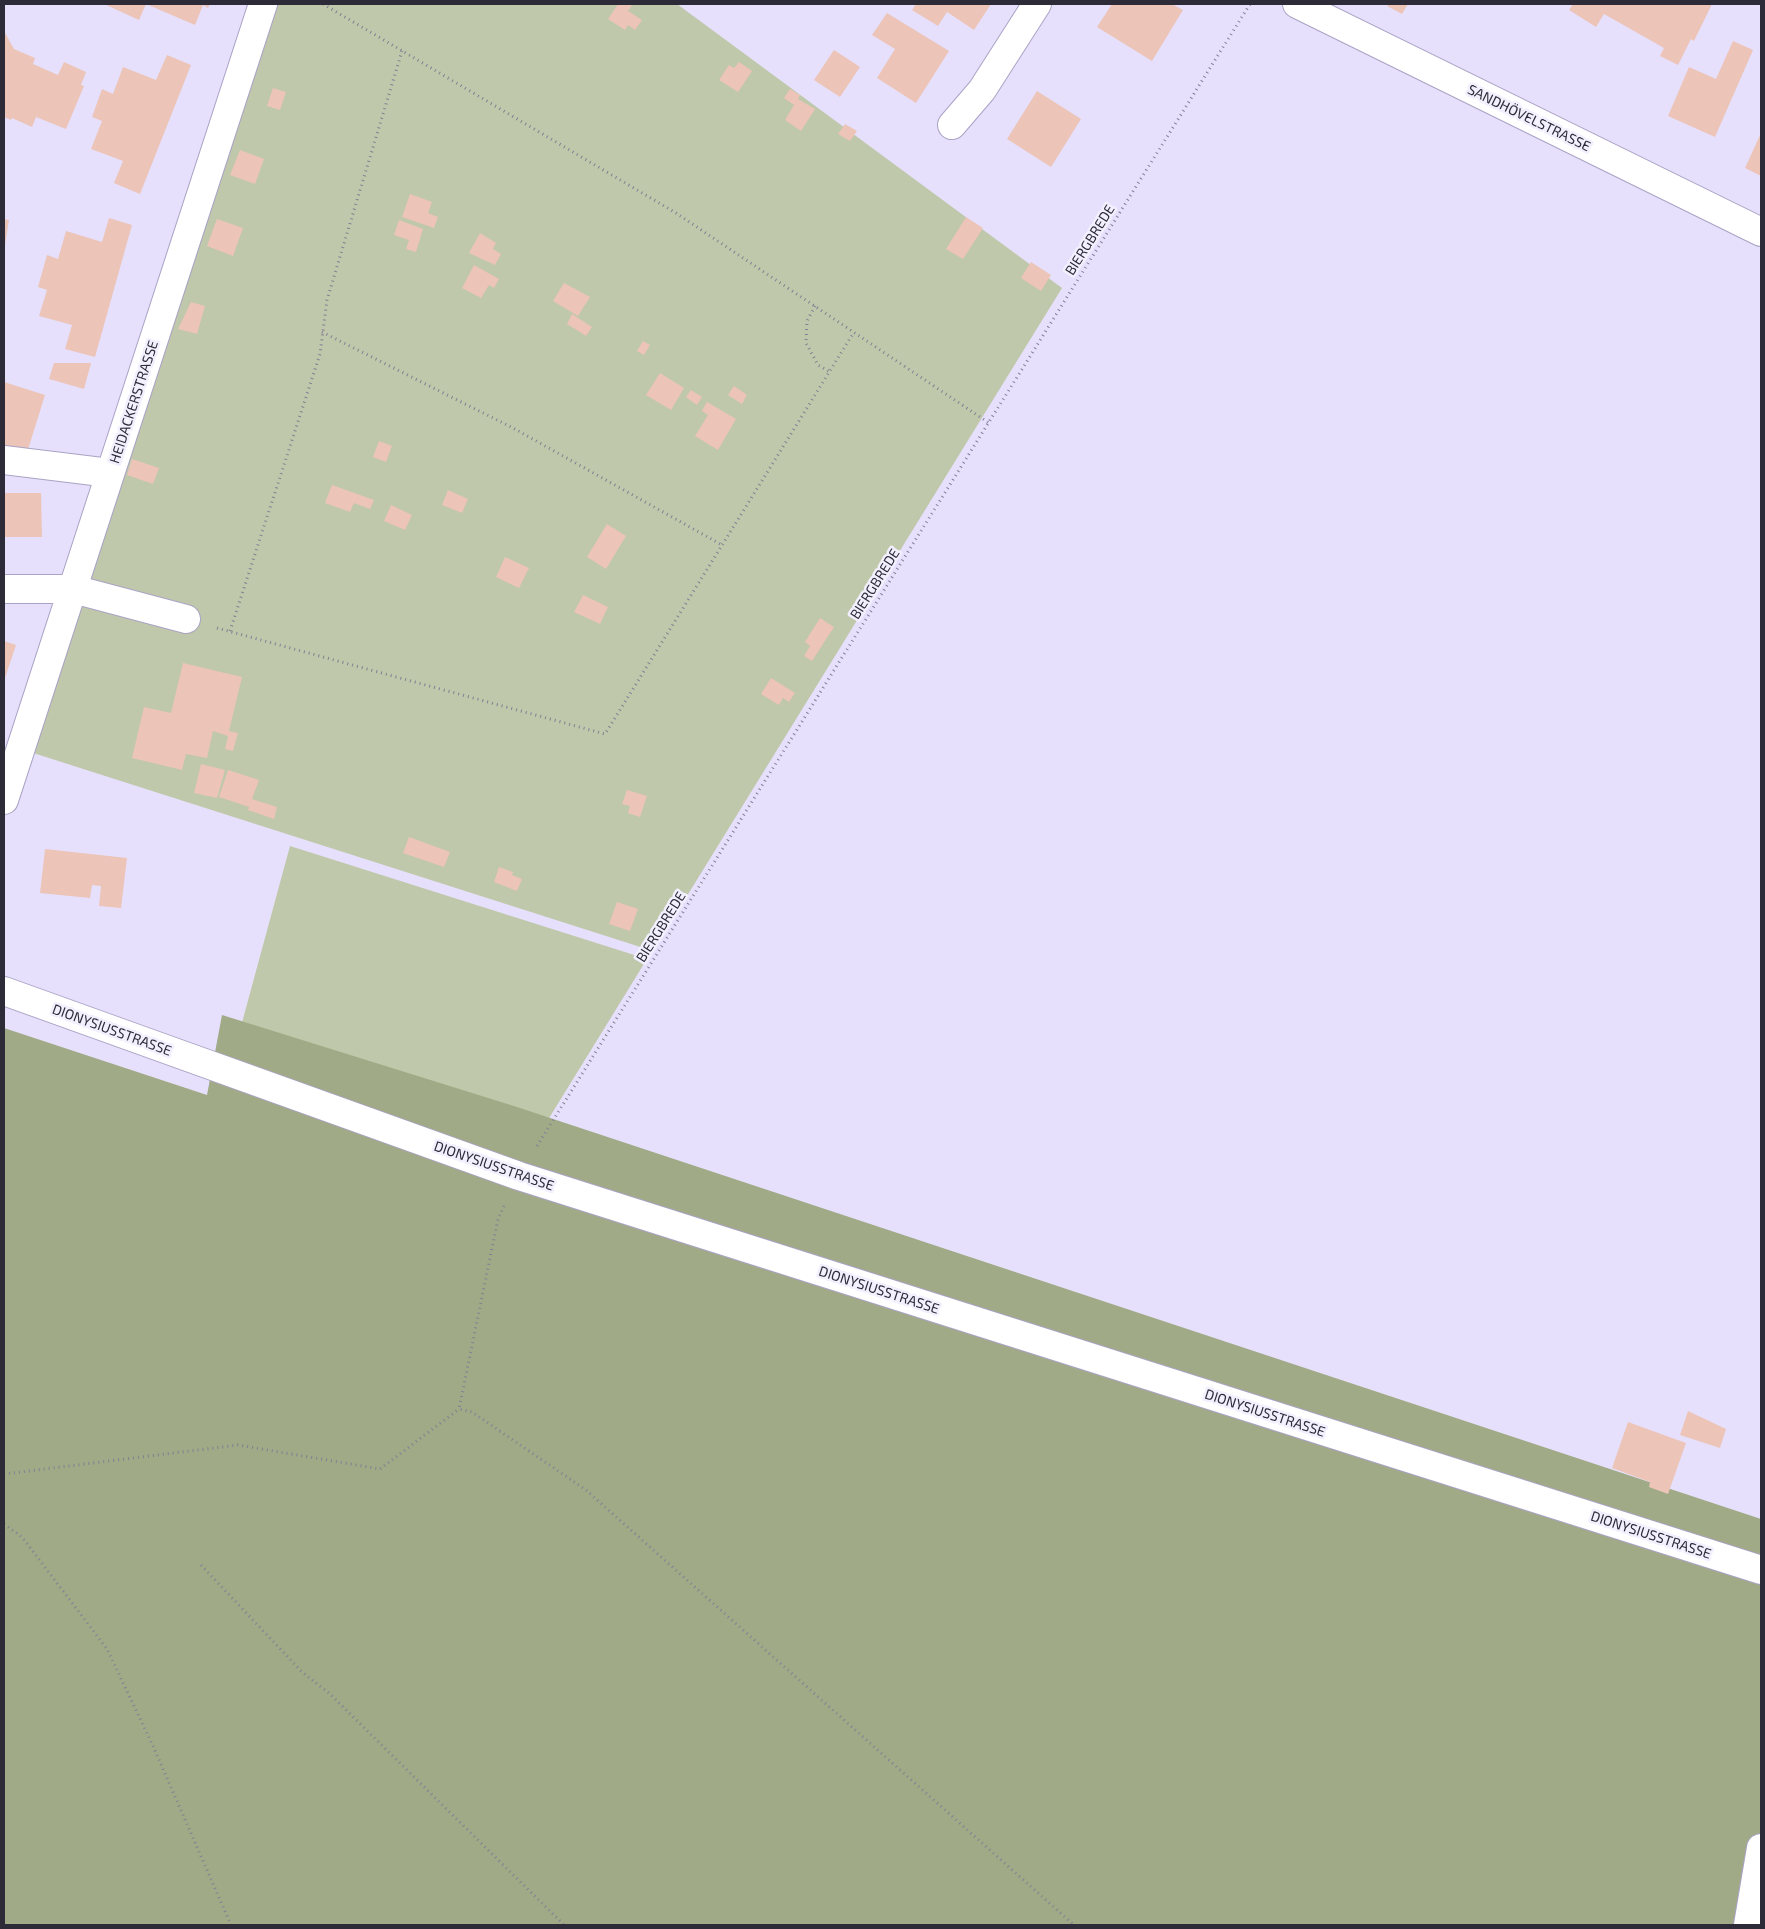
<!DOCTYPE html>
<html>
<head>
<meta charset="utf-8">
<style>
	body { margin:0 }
	#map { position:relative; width:1765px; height:1929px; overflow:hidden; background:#e6e0fc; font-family:"Exo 2",sans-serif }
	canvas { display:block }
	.frame { position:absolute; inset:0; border:5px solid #2e2b38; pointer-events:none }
</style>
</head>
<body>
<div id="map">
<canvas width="1765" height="1929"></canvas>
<div class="frame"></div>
</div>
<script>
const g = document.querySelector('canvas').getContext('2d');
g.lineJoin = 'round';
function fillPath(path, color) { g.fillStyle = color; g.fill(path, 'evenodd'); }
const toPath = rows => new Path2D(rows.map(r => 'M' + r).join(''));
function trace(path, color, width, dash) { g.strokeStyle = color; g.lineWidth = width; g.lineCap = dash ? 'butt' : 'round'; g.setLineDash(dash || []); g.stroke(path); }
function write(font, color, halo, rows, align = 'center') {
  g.font = font + ' "Exo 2",sans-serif'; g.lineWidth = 5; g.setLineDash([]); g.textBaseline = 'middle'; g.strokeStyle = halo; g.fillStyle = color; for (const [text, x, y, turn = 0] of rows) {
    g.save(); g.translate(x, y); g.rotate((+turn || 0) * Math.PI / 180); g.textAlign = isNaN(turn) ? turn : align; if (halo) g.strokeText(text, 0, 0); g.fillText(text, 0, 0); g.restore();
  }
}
const green = toPath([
	[272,4,677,4,1062,288,653,951,27,751],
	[290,846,647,959,519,1167,231,1063]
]);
const forest = toPath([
	[222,1015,517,1107,1761,1519,1761,1925,4,1925,4,1028,207,1095]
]);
const building = toPath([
	[104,4,210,4,208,8,203,5,195,25,146,4,139,20],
	[618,4,633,4,628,11,642,20,635,30,628,25,625,30,608,19],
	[916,4,991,4,974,30,947,12,938,26,912,10],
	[1112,4,1172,4,1183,10,1152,61,1097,27],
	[1389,4,1408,4,1402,14,1387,6],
	[1573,4,1712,4,1694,41,1691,39,1678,65,1660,56,1664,48,1604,14,1596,27,1569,10],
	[887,13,949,51,916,103,877,78,895,49,872,35],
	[4,31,14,49,35,58,33,64,58,75,64,62,86,72,81,85,84,86,66,129,36,117,32,127,12,118,11,120,4,117],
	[1733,41,1753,50,1715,137,1668,116,1689,67,1716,79],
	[834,50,860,67,840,97,814,80],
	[167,55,191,65,140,194,114,183,123,161,91,149,102,121,92,117,102,89,113,94,123,67,156,80],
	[739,62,752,71,738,92,719,80,729,65,734,68],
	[273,88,286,92,280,110,267,106],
	[790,89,800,95,798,99,815,109,801,131,785,120,794,105,784,98],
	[1037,91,1081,119,1051,167,1007,139],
	[845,124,857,131,850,141,838,134],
	[1761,133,1761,176,1745,168],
	[240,150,264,159,255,184,230,175],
	[410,194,432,202,428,213,438,217,434,228,402,217],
	[966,217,983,228,963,259,946,249],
	[109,218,132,225,95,357,65,349,72,325,39,316,47,290,38,287,47,255,58,259,66,231,102,242],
	[4,219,9,220,5,245,4,245],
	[217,219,243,228,233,256,207,246],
	[399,220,423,229,416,252,406,249,409,240,394,235],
	[480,233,496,243,493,249,501,254,495,265,469,253],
	[1031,262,1051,275,1041,291,1021,278],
	[474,265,499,279,494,288,489,285,481,298,462,288],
	[564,283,590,297,578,316,553,301],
	[191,302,205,306,197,334,178,329],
	[572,314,592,327,586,336,567,324],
	[643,341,650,345,644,355,637,351],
	[54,363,91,363,84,389,49,379],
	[660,373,684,388,671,410,646,395],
	[4,382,45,395,26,456,4,454],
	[734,386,747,395,742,404,728,395],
	[691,390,702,397,697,405,686,397],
	[707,402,736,419,718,450,695,436,708,415,702,411],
	[379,441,392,446,386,462,373,457],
	[132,459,159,468,153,484,127,475],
	[332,485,374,500,370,509,354,503,350,512,325,503],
	[448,490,468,499,462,513,442,505],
	[4,493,41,493,42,537,4,537],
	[391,505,412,515,405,530,384,521],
	[607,524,626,536,606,569,587,557],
	[505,557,529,568,519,588,496,577],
	[583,595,608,607,600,624,574,612],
	[820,618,834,627,812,661,804,656,810,646,805,642],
	[4,641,16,645,4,681],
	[183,663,242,677,229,731,238,733,233,751,225,749,228,736,213,731,207,758,186,754,182,770,132,758,144,707,171,713],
	[771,678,795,693,789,702,783,698,779,705,761,694],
	[201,764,225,770,217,798,194,793],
	[228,770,259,780,252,799,277,807,274,819,248,810,249,807,219,797],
	[627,790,647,796,640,817,628,813,630,806,622,804],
	[409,837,450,852,444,867,403,853],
	[45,849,127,858,121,908,99,906,101,886,92,885,90,898,40,893],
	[499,867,513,872,512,875,522,879,517,891,494,882],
	[617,902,638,909,630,931,609,924],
	[1688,1411,1726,1429,1720,1448,1680,1435],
	[1628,1422,1686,1443,1668,1494,1649,1487,1650,1482,1612,1468]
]);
const path = toPath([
	[323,4,676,213,989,423],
	[815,306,807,321,806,343,818,365,830,372],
	[322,332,513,428,722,545],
	[217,628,605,734,854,332],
	[230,631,320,354,327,300,402,51],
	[537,1146,1250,4],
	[504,1206,498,1219,459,1409,472,1412,586,1490,1074,1925],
	[4,1474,238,1445,380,1469,459,1409],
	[4,1524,22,1537,107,1649,153,1746,231,1925],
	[201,1565,302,1672,330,1694,564,1925]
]);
const minor = toPath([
	[1297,4,1761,232],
	[952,125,982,90,1037,4],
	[4,460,110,473],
	[4,589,73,589,186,619],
	[4,800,263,4],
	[4,991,519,1176,1761,1570],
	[1748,1925,1761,1848]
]);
const streetNames = [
	["SANDHÖVELSTRASSE",1529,118,26],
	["BIERGBREDE",1090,240,-58],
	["HEIDACKERSTRASSE",134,402,-72],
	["BIERGBREDE",875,584,-58],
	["BIERGBREDE",661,927,-58],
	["DIONYSIUSSTRASSE",112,1030,20],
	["DIONYSIUSSTRASSE",494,1166,19],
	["DIONYSIUSSTRASSE",879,1290,18],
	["DIONYSIUSSTRASSE",1265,1413,18],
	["DIONYSIUSSTRASSE",1651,1535,18]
];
fillPath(green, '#bfc8aa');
fillPath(forest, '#a0aa86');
fillPath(building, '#ecc4b8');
trace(minor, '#aaa3c5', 30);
trace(path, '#847f93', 3, [1, 4]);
trace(minor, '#fff', 28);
write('14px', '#2e2b38', '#f2effe', streetNames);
</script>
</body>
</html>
